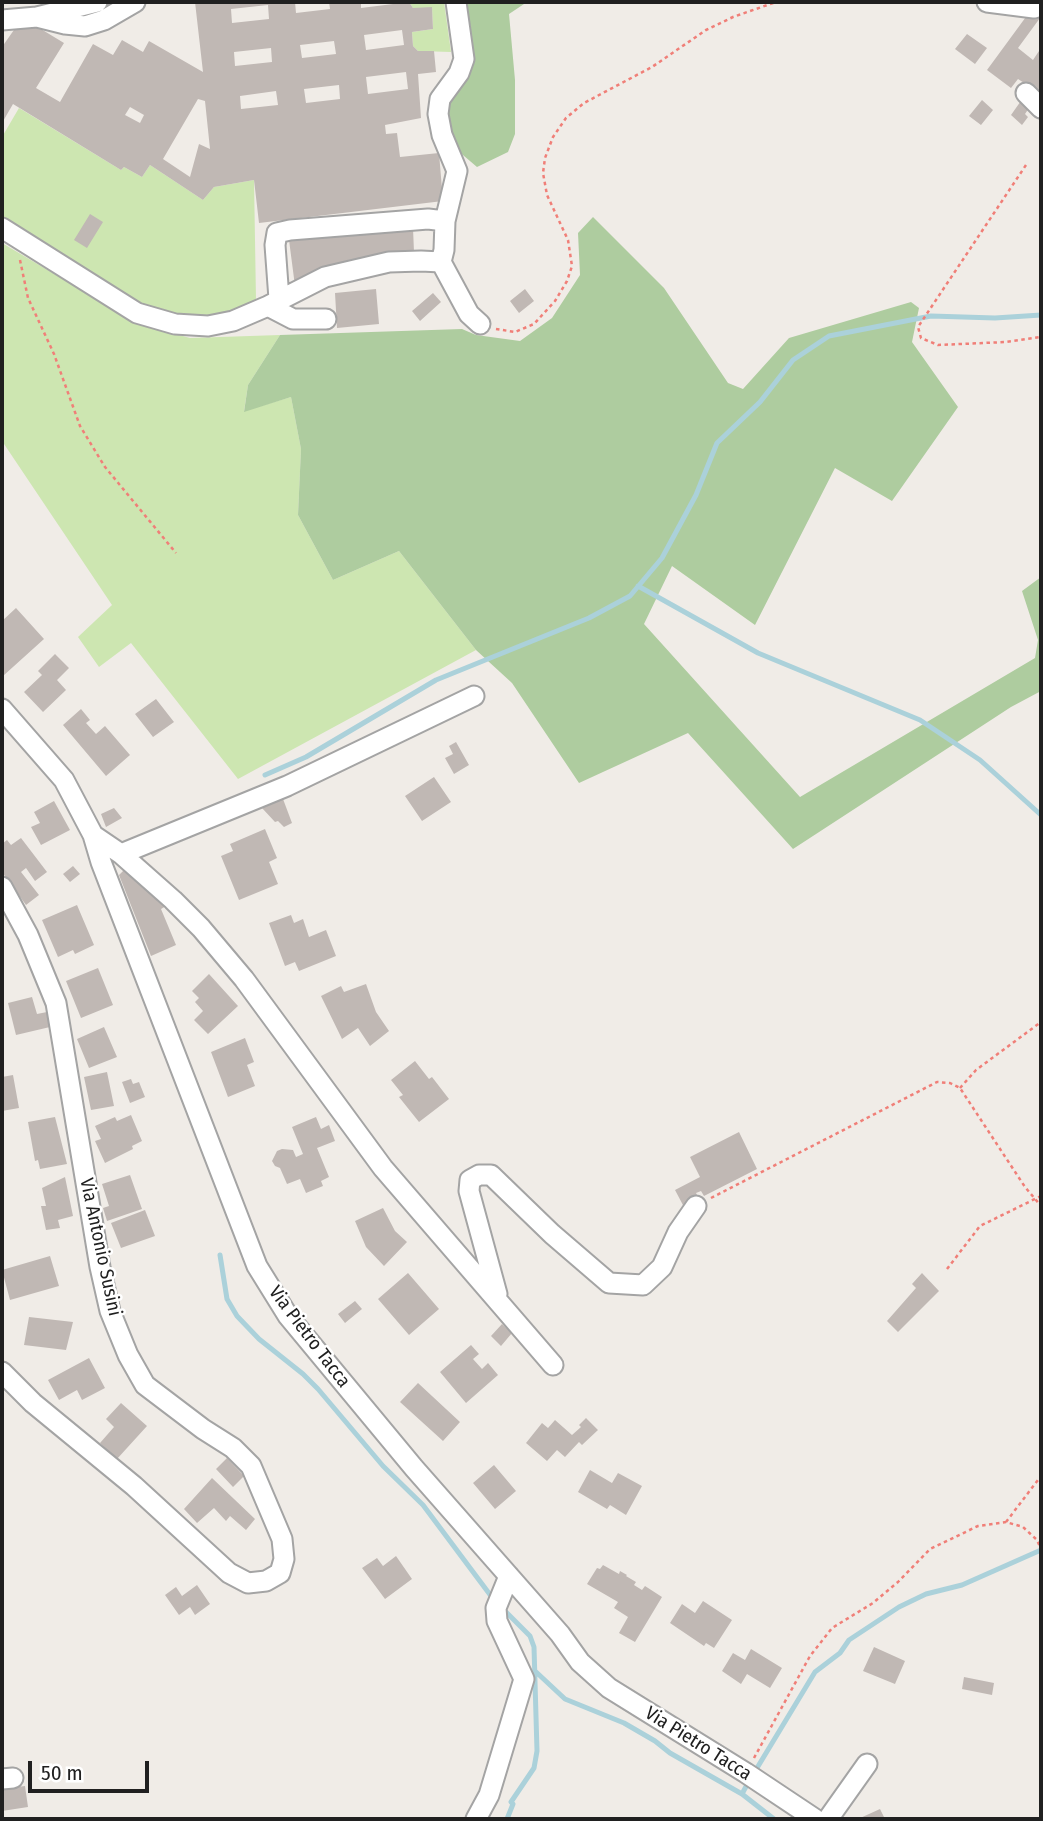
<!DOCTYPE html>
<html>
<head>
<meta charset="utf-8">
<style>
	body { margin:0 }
	#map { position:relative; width:1043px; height:1821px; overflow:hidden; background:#f0ece7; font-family:"Fira Sans Condensed",sans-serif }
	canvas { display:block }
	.frame { position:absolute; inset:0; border:4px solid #202020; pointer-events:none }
	.scale { position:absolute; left:28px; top:1761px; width:121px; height:32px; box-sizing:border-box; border:4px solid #202020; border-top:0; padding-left:9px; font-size:21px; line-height:24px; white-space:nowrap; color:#202020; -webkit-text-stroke:5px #fff; paint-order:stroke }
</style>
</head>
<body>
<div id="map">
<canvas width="1043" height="1821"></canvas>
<div class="frame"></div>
<div class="scale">50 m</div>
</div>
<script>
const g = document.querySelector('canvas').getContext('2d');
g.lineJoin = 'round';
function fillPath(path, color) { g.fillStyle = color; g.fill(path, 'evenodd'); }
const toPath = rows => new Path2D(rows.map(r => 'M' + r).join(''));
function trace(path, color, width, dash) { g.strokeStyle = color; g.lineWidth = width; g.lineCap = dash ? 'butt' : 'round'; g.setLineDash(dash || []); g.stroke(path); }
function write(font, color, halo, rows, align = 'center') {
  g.font = font + ' "Fira Sans Condensed",sans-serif'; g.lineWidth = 5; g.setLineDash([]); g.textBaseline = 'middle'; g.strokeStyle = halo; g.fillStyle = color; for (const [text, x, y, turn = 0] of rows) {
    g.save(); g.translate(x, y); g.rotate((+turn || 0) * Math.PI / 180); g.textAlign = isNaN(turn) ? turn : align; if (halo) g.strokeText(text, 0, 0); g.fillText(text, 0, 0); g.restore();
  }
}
const grass = toPath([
	[409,2,444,2,451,52,418,51,413,46,412,32,433,29,432,8,413,8],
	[19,108,121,170,124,167,142,177,150,165,203,200,214,187,254,180,256,300,227,316,206,319,139,307,2,221,2,137],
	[2,243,139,324,190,338,280,335,248,385,244,411,291,397,301,449,298,515,333,580,399,551,476,650,238,779,131,643,99,667,78,637,112,605,2,441]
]);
const forest = toPath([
	[465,2,527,2,509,14,515,80,515,134,508,152,477,167,450,144,446,98,471,63,471,29],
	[593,217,664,288,728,383,743,389,789,338,911,302,919,308,912,342,958,407,892,501,835,468,755,625,672,566,644,624,800,797,1035,658,1038,640,1022,591,1041,577,1041,691,1011,707,793,849,688,733,579,783,512,683,476,650,399,551,333,580,298,515,301,449,291,397,244,412,248,385,280,335,462,329,476,335,520,341,552,318,580,275,578,233]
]);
const stream = toPath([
	[638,586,758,653,920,720,980,760,1041,815],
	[265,775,306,757,436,680,589,618,630,596,662,558,696,495,717,443,760,402,793,360,829,336,931,316,995,318,1041,315],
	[220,1255,227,1299,237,1316,259,1339,303,1374,318,1389,383,1466,423,1505,494,1600],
	[501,1607,530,1636,534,1647,537,1751,534,1768,511,1802,513,1804,507,1819],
	[535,1671,565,1699,624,1723,655,1741,670,1753,742,1794,774,1819],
	[754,1773,815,1672,840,1653,849,1640,899,1607,926,1594,962,1585,1041,1550],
	[742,1794,749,1781]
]);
const building = toPath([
	[195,2,295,2,296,13,330,9,329,2,361,2,361,8,409,2,413,8,432,7,433,29,412,32,413,46,418,51,434,51,436,72,418,74,421,118,385,125,386,134,397,133,400,157,439,153,443,201,259,223,254,180,214,187,203,200,150,165,142,177,124,167,121,170,13,104,2,123,2,47,16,27,28,28,31,23,64,43,36,88,60,102,93,44,113,55,122,40,143,52,149,41,203,72],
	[268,5,269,19,232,23,231,9],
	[402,30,404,45,366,50,364,35],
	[334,41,336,54,302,58,300,45],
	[271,48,272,62,235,66,234,52],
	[406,72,408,89,368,94,366,77],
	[339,85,340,99,306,103,304,89],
	[276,91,278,105,241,109,240,96],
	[198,99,205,101,210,149,199,144,190,177,163,159],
	[130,107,144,115,140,123,125,115],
	[1031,10,1040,18,1018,48,1033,60,1041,48,1041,94,1018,79,1011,88,987,70],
	[967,34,987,48,975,64,955,49],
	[1023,98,1031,105,1025,114,1028,117,1022,125,1011,115],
	[982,100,993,110,981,125,969,116],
	[90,214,103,222,87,248,74,240],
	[413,228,414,252,349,261,295,286,289,240],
	[376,289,379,324,337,328,335,293],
	[525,289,534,301,519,313,510,301],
	[433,293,441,302,420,321,412,311],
	[16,608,44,639,3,676,2,621],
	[55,654,69,668,57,680,66,690,43,712,24,692,42,675,38,671],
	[156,699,174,722,153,737,135,714],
	[81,709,90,720,86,723,96,734,105,726,130,755,106,776,63,725],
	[456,742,469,765,454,774,445,758,453,754,449,746],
	[434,777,451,802,422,821,405,796],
	[283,799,292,823,284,827,278,821,275,822,262,808],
	[54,801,70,830,41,845,31,827,40,823,34,812],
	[114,808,122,818,106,827,101,814],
	[265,829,277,858,269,862,278,884,239,900,221,856,233,851,230,844],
	[21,838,47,872,35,881,26,868,21,872,39,895,26,905,2,872,2,844,7,840,11,845],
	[73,866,80,874,70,882,63,874],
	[124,870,166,906,161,909,176,945,151,956,119,875],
	[77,905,94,945,75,954,73,950,58,957,42,920],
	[291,915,294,923,303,919,309,937,326,930,336,956,299,971,295,962,285,966,269,923],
	[98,968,113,1005,81,1018,66,981],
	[209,974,238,1006,208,1034,194,1020,203,1011,195,1002,199,998,192,991],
	[366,984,376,1012,389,1031,370,1046,358,1028,342,1039,321,996,341,986,344,992],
	[32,997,37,1014,47,1012,50,1027,16,1035,8,1003],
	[104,1027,117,1057,89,1068,77,1039],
	[245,1038,254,1062,247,1065,255,1086,228,1097,211,1052],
	[415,1061,429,1079,432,1077,449,1099,419,1122,399,1097,403,1095,391,1080],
	[107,1072,114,1106,91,1110,84,1077],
	[13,1075,19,1108,2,1111,2,1077],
	[131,1079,133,1084,139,1082,145,1097,130,1103,122,1082],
	[131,1115,142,1141,132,1146,133,1149,105,1163,95,1141,101,1139,95,1126,115,1117,117,1121],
	[55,1117,67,1164,40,1169,38,1160,35,1161,28,1122],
	[316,1117,321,1129,329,1125,335,1141,317,1148,329,1177,321,1181,323,1186,306,1193,300,1179,287,1184,280,1168,275,1166,272,1161,277,1151,282,1149,293,1150,296,1157,303,1154,292,1127],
	[739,1132,757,1169,704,1196,701,1191,696,1193,699,1199,684,1207,675,1190,700,1177,690,1157],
	[130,1175,142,1209,107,1221,103,1208,109,1206,102,1184],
	[65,1177,73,1216,58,1220,60,1228,46,1230,41,1206,46,1206,42,1188],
	[383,1208,395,1231,407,1242,384,1266,366,1247,355,1221],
	[145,1210,155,1236,121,1248,111,1223],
	[50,1256,59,1286,10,1300,2,1270],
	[408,1273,439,1309,409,1335,378,1299],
	[922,1273,939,1291,898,1332,887,1321,916,1288,912,1284],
	[355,1301,362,1309,345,1323,338,1314],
	[29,1317,73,1322,66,1350,24,1345],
	[502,1324,512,1333,501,1346,491,1336],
	[471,1345,479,1354,473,1359,482,1369,488,1363,498,1375,466,1403,440,1372],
	[89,1358,105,1388,82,1400,77,1390,59,1400,48,1380],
	[418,1383,460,1422,443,1441,400,1402],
	[121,1403,147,1426,117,1459,100,1443,114,1427,106,1419],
	[586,1418,598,1430,582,1445,579,1442,565,1457,557,1450,547,1461,526,1443,542,1423,548,1428,555,1420,572,1435,581,1427,579,1425],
	[227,1458,244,1476,233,1487,216,1469],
	[494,1465,516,1491,495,1509,473,1483],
	[590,1470,612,1483,618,1473,642,1486,626,1515,610,1505,607,1509,578,1492],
	[212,1478,255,1519,246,1530,230,1516,226,1521,214,1508,197,1523,184,1509],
	[396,1556,412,1579,385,1599,362,1568,377,1558,383,1566],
	[603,1565,619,1574,620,1571,627,1575,626,1576,636,1582,634,1585,642,1590,645,1586,662,1597,635,1642,619,1633,628,1617,614,1608,618,1602,587,1584,597,1568,600,1569],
	[197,1585,210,1604,195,1615,190,1607,179,1615,165,1595,176,1587,182,1596],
	[703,1601,732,1620,714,1648,706,1643,704,1646,670,1623,682,1604,695,1613],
	[874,1647,905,1661,895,1684,863,1671],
	[751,1649,782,1668,770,1688,747,1674,741,1684,722,1671,733,1653,745,1660],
	[964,1677,994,1683,992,1695,962,1689],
	[25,1786,28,1807,2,1811,2,1789],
	[880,1809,885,1819,858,1819]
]);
const path = toPath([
	[1026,165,918,327,921,338,938,345,1006,342,1041,337],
	[20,260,28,298,54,354,80,426,105,467,176,553],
	[496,329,515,332,534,324,555,301,567,281,572,266,568,240,547,195,543,173,545,158,553,137,566,118,584,103,652,67,706,30,733,17,776,2],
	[960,1088,976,1070,1041,1022],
	[711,1198,937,1082,950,1083,960,1088,1025,1187,1041,1206],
	[947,1269,980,1226,1041,1196],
	[1006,1522,1041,1476],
	[754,1758,810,1656,832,1628,873,1603,898,1582,930,1549,978,1526,1006,1522,1023,1527,1037,1540,1041,1549]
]);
const minor = toPath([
	[987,2,1034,8,1041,6],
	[37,17,65,24,85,26,104,20,135,2],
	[2,20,37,17,97,2],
	[1026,93,1041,108],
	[2,228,137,313,175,324,208,326,233,321,268,306,325,277,389,262,421,261,441,262,469,314,480,324],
	[441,262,444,250,445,221,457,171,442,135,438,114,440,99,459,73,464,59,456,2],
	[279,299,275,245,277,233,290,230,428,219,445,221],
	[268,306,293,319,326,319],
	[2,709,64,780,93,835,101,862,257,1266,288,1316,414,1468,560,1634,580,1662,609,1688,746,1773,815,1819],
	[93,835,121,854,173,900,201,928,244,979,383,1168,553,1365],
	[121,854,287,786,474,696],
	[2,887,28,935,56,1003,100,1267,110,1311,128,1355,145,1385,203,1429,233,1448,251,1466,282,1539,284,1559,280,1573,266,1581,248,1583,229,1573,134,1486,33,1403,2,1372],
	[497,1294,469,1191,470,1180,479,1175,491,1175,552,1234,609,1283,643,1285,662,1267,678,1232,696,1206],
	[2,1779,13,1778],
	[476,1819,489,1795,524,1679,497,1621,496,1608,509,1576],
	[828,1819,867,1764]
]);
const streetNames = [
	["Via Antonio Susini",100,1247,78],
	["Via Pietro Tacca",309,1337,53],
	["Via Pietro Tacca",698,1744,32]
];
fillPath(grass, '#cde6b1');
fillPath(forest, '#aecc9f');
trace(stream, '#abd1da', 5);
fillPath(building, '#c0b8b4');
trace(minor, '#a4a4a4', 23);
trace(path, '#f07f78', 2.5, [3.5, 3.5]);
trace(minor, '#fff', 19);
write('19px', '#202020', '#fff', streetNames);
</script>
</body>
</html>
